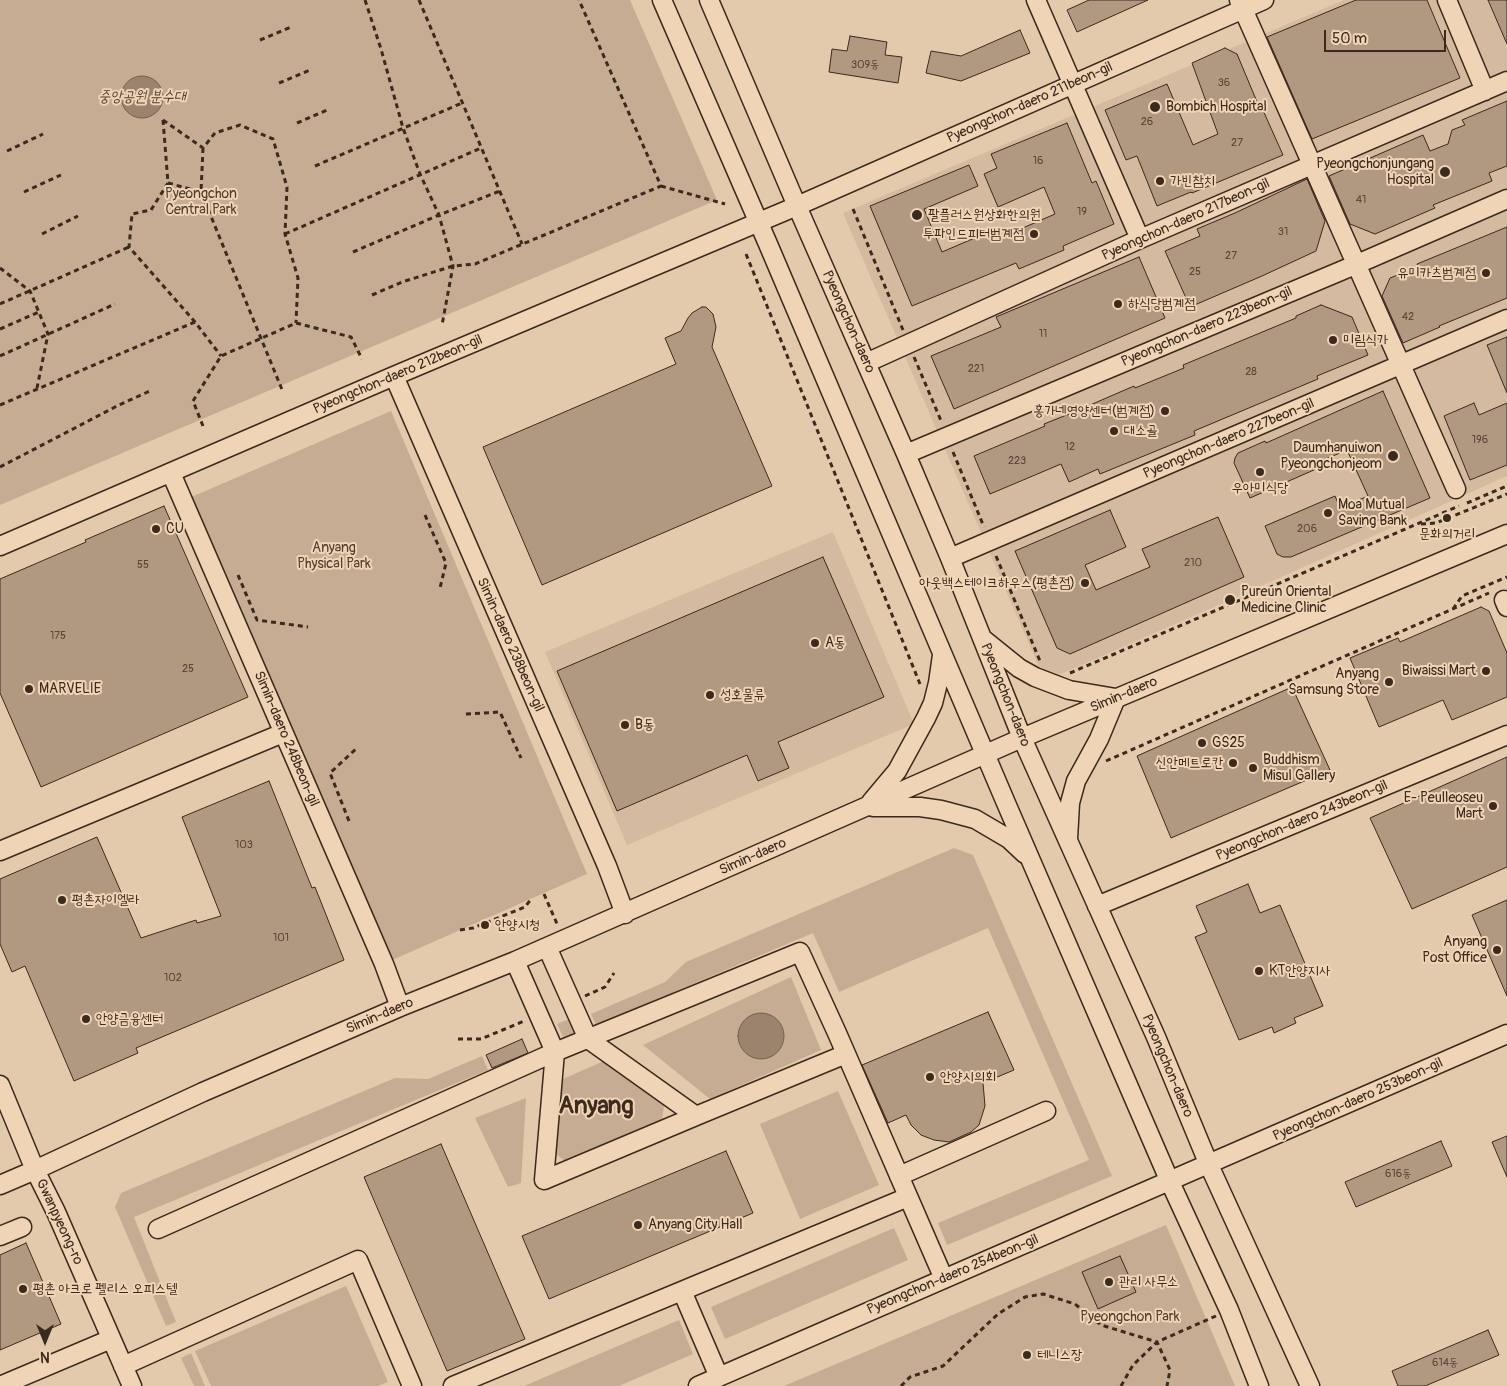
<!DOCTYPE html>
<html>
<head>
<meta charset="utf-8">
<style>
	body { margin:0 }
	#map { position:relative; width:1507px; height:1386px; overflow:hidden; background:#e4caad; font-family:Pangolin,sans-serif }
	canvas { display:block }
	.north { position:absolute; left:20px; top:1316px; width:50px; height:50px; -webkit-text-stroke:4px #efd4b6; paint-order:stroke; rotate:180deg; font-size:14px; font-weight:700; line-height:20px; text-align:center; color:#3b2a1e }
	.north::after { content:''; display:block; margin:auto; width:18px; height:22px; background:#3b2a1e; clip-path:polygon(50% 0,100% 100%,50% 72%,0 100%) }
	.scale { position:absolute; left:1324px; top:30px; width:122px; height:22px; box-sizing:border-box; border:2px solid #3b2a1e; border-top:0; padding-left:6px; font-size:15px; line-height:18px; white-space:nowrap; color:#3b2a1e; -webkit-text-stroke:4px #efd4b6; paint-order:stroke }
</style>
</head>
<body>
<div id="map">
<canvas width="1507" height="1386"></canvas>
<div class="north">N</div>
<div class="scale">50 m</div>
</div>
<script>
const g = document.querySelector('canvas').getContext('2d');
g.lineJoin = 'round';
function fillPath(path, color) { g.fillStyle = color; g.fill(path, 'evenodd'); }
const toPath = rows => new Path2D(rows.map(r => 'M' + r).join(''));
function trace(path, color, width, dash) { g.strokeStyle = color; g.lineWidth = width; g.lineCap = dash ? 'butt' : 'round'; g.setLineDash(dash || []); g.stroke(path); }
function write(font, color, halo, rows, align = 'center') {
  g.font = font + ' Pangolin,"Poor Story",sans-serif'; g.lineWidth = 4; g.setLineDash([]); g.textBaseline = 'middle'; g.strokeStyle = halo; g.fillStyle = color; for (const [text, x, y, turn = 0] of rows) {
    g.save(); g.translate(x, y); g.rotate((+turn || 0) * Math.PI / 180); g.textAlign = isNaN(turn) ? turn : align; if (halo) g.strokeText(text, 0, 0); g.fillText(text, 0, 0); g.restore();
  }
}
const built = toPath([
	[1344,0,1507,0,1507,476,1230,600,1045,681,843,213],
	[833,532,914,724,627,845,545,652]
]);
const green = toPath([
	[0,0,630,0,717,200,0,505],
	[391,411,587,874,390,961,189,498],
	[954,848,973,855,1112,1176,947,1245,938,1223,1089,1160,988,928,839,992,813,933,596,1025,591,1014,665,982,686,962],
	[791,977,821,1050,710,1099,643,1045],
	[569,1019,576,1034,564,1039,557,1024],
	[482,1056,488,1070,134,1217,176,1322,166,1326,115,1207,121,1193,395,1078,428,1079],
	[606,1060,664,1105,662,1120,566,1162,555,1153,563,1079],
	[838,1091,879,1185,800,1219,760,1124],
	[526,1098,521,1183,508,1187,475,1118],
	[1166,1225,1235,1386,784,1386],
	[894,1228,908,1260,725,1339,711,1307],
	[346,1286,388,1382,378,1386,211,1386,195,1351],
	[679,1320,693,1354,619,1386,524,1386],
	[191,1353,205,1386,194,1386,181,1358]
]);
const water = toPath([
	'121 97a21 21 0 1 1 42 0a21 21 0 1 1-42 0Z',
	'738 1036a23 23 0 1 1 46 0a23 23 0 1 1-46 0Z'
]);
const building = toPath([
	[1089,0,1148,0,1077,32,1067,10,1089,0],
	[1356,0,1427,0,1460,78,1312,139,1267,37,1356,0],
	[1488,0,1507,0,1507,44,1488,0],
	[1020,30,1030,53,961,81,926,73,931,51,961,56,1020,30],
	[850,36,887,42,885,55,902,57,898,83,829,72,832,49,847,51,850,36],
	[1225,48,1237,54,1260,109,1262,108,1283,155,1192,193,1191,192,1157,206,1137,156,1126,160,1105,110,1167,84,1193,145,1218,134,1192,63,1225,48],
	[1507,101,1507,166,1489,173,1492,181,1433,205,1435,208,1375,234,1350,224,1329,176,1423,135,1430,151,1448,144,1452,130,1465,125,1462,120,1507,101],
	[1067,123,1092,183,1096,181,1114,224,1063,246,1064,250,1019,269,1016,263,912,306,870,206,969,165,978,186,924,209,942,252,991,231,995,240,1055,214,1044,187,998,207,984,174,997,168,991,154,1067,123],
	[1307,179,1325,221,1316,251,1262,276,1190,307,1165,251,1200,236,1197,229,1235,213,1307,179],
	[1507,227,1507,298,1439,326,1440,327,1403,343,1382,296,1390,278,1418,267,1417,264,1507,227],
	[1139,257,1165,318,954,409,931,356,1001,327,996,317,1139,257],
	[1321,305,1352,317,1368,355,1317,376,1318,379,1194,431,1195,435,1100,474,1098,469,1069,482,1061,464,990,494,974,456,1045,426,1044,424,1074,412,1134,386,1135,388,1184,368,1183,365,1296,318,1296,316,1321,305],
	[702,307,706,307,713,314,716,327,712,347,772,486,542,585,483,447,676,364,665,338,681,331,688,318,692,313,702,307],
	[1507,337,1507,393,1487,345,1507,337],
	[1383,391,1430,498,1291,557,1283,557,1277,554,1265,526,1335,496,1340,508,1368,496,1347,450,1321,461,1323,466,1250,498,1234,463,1235,458,1238,453,1265,441,1266,443,1383,391],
	[1474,403,1479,415,1507,403,1507,465,1470,480,1444,416,1474,403],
	[164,506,248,697,41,787,0,693,0,579,86,542,85,540,164,506],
	[1110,510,1126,547,1085,565,1096,590,1150,567,1142,549,1218,517,1244,577,1070,654,1057,648,1015,551,1110,510],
	[823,557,884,697,778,742,789,768,758,781,747,755,617,811,557,671,823,557],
	[1481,607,1489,611,1507,653,1507,697,1452,720,1443,700,1379,727,1350,658,1398,638,1400,642,1481,607],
	[1292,687,1330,770,1171,838,1137,756,1292,687],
	[1507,757,1507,867,1412,909,1370,818,1507,757],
	[269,781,312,888,315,887,344,960,136,1048,138,1053,74,1081,25,966,12,972,0,944,0,879,97,837,141,938,196,920,197,923,221,916,182,817,269,781],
	[1248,884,1260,913,1280,905,1323,1006,1294,1018,1296,1023,1274,1033,1272,1027,1239,1040,1195,937,1207,932,1196,906,1248,884],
	[1507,900,1507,996,1472,915,1507,900],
	[988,1012,1014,1070,983,1083,985,1106,979,1125,971,1132,949,1142,934,1140,921,1135,911,1125,906,1115,888,1123,862,1065,988,1012],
	[522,1039,528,1053,492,1068,486,1055,522,1039],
	[1507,1136,1507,1177,1492,1142,1507,1136],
	[1441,1141,1452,1166,1356,1207,1345,1182,1441,1141],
	[441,1144,525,1339,447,1371,364,1177,441,1144],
	[726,1151,753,1213,549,1299,522,1236,726,1151],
	[26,1243,61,1324,0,1350,0,1255,26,1243],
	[1120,1256,1136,1292,1098,1309,1082,1272,1120,1256],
	[1488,1330,1499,1355,1425,1386,1398,1386,1392,1371,1488,1330]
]);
const path = toPath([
	[365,0,381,49,403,128,420,174,439,215,453,266,442,325],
	[419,0,522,244],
	[260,40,291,27],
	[279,83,310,70],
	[163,120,203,148,215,133,240,125,273,139,287,187,285,234,298,278,296,323],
	[163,120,168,183,151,210,132,214,129,247,195,322,221,356],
	[297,123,327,110],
	[203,148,201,192,283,392],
	[7,151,43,134],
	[315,166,462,103],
	[168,183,201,192],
	[661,186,725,204],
	[24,192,61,175],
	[853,209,903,330],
	[42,234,78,216],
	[285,234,481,148],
	[353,252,439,215,500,191],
	[746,254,920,684],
	[0,268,30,291,48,334,37,388],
	[372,295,402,282,453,266,475,264,661,186,579,0],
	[0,304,129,247],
	[0,329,39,312],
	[0,356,115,304],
	[914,357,942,423],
	[0,405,195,322],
	[203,426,193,401,221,356,296,323,351,337,362,359],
	[953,452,984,527],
	[0,467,117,406,152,390],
	[1467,503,1507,486],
	[425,515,446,563,440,588],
	[1421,524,1436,523,1507,494],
	[996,556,1040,661],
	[238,575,257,620,308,627],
	[1453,609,1462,596,1507,577],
	[1070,673,1459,506],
	[466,714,500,712,521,758],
	[1106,761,1489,593],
	[349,821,330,773,358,747],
	[544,894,558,926],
	[460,930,473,928,525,907,531,899],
	[585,996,605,987,614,973],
	[458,1039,481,1039,524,1021],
	[901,1386,910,1377,943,1366,998,1314,1025,1297,1043,1294,1075,1304,1101,1325,1157,1342,1170,1370,1167,1386],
	[1121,1386,1133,1365,1157,1342,1216,1316]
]);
const minor = toPath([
	[662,0,768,244,1006,803,1170,1182,1229,1310,1259,1386],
	[709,0,797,206,906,454,950,558,1022,738,1156,1037,1209,1165,1310,1386],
	[1036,0,1140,239],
	[1239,0,1456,489],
	[1447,0,1485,91],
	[866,363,1140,239,1507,81],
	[394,376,607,866,625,914],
	[906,454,1355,265,1507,199],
	[171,473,384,964,400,1007],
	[0,546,394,376,797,206,1264,0],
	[950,558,1507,319],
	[1504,600,1507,607],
	[983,639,1019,668,1035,677,1069,690,1116,698,1099,739,1076,781,1070,803,1068,839],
	[871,802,897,771,926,718,933,703,938,683,942,655],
	[873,807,920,807,941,810,975,819,1009,839,1025,854],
	[0,851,283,733],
	[1097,906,1507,735],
	[515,961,555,1052,544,1180,696,1116,588,1039,547,947],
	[0,1085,35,1170,56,1212,132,1386],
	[696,1116,846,1054],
	[899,1176,1046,1111],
	[0,1185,35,1170,203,1092,400,1007,515,961,1022,738,1507,534],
	[158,1229,555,1052,800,952,837,1033,944,1279],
	[0,1236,22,1227],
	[682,1291,719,1377],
	[123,1366,358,1260,412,1386],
	[0,1386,111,1339],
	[453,1386,908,1197],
	[698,1386,1507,1034]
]);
const markers = [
	[1155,107,6,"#3b2a1e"],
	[1445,172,6,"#3b2a1e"],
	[1160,181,5,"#3b2a1e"],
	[917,215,6,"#3b2a1e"],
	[1034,234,5,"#3b2a1e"],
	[1486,273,5,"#3b2a1e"],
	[1118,304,5,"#3b2a1e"],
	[1333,340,5,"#3b2a1e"],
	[1165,411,5,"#3b2a1e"],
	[1114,431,5,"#3b2a1e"],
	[1393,456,6,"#3b2a1e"],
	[1260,472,5,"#3b2a1e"],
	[1328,513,5,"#3b2a1e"],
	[1447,518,5,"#3b2a1e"],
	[156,529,5,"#3b2a1e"],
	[1085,583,5,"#3b2a1e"],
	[1230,600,6,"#3b2a1e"],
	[815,643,5,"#3b2a1e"],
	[1486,671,5,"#3b2a1e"],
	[1389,682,5,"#3b2a1e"],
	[29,689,5,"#3b2a1e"],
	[710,695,5,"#3b2a1e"],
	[625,725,5,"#3b2a1e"],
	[1202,743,5,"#3b2a1e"],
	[1233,763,5,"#3b2a1e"],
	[1253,768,5,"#3b2a1e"],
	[1493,806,5,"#3b2a1e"],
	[62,900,5,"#3b2a1e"],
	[485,925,5,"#3b2a1e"],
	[1497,950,5,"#3b2a1e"],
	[1259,971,5,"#3b2a1e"],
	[86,1019,5,"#3b2a1e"],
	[930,1077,5,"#3b2a1e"],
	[638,1225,5,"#3b2a1e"],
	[1109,1282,5,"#3b2a1e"],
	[23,1289,5,"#3b2a1e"],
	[1027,1355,5,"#3b2a1e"]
];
const numberNames = [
	["309동",865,65],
	["36",1224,83],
	["26",1147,122],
	["27",1237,143],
	["16",1038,161],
	["41",1361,200],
	["19",1082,212],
	["31",1283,232],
	["27",1231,256],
	["25",1195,272],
	["42",1408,317],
	["11",1043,334],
	["221",976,369],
	["28",1251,372],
	["196",1480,440],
	["12",1070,447],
	["223",1017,461],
	["206",1307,529],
	["210",1193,563],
	["55",143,565],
	["175",58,636],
	["25",188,669],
	["103",244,845],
	["101",281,938],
	["102",173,978],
	["616동",1398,1174],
	["614동",1445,1363]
];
const streetNames = [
	["Pyeongchon-daero 211beon-gil",1030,103,-24],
	["Pyeongchon-daero 217beon-gil",1186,220,-24],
	["Pyeongchon-daero",848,322,66],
	["Pyeongchon-daero 223beon-gil",1207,327,-23],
	["Pyeongchon-daero 212beon-gil",398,375,-23],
	["Pyeongchon-daero 227beon-gil",1229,439,-23],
	["Simin-daero 238beon-gil",510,645,66],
	["Pyeongchon-daero",1005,695,68],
	["Simin-daero",1124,695,-23],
	["Simin-daero 248beon-gil",286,739,67],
	["Pyeongchon-daero 243beon-gil",1302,821,-23],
	["Simin-daero",753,857,-24],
	["Simin-daero",380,1016,-23],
	["Pyeongchon-daero",1167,1066,67],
	["Pyeongchon-daero 253beon-gil",1358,1100,-24],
	["Gwanpyeong-ro",59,1222,65],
	["Pyeongchon-daero 254beon-gil",953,1275,-23]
];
const poiNames = [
	["Bombich Hospital",1166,107],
	["Pyeongchonjungang",1434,164,"right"],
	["Hospital",1434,180,"right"],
	["가빈참치",1170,181],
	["팔플러스원상화한의원",928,215],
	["투파인드피터범계점",1024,234,"right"],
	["유미카츠범계점",1476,273,"right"],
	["하식당범계점",1128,304],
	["미림식가",1343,340],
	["홍가네영양센터(범계점)",1155,411,"right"],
	["대소골",1124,431],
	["Daumhanuiwon",1382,448,"right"],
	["Pyeongchonjeom",1382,464,"right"],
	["우아미식당",1260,488,"center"],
	["Moa Mutual",1338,505],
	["Saving Bank",1338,521],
	["CU",166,529],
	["문화의거리",1447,534,"center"],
	["아웃백스테이크하우스(평촌점)",1075,583,"right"],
	["Pureun Oriental",1241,592],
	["Medicine Clinic",1241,608],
	["A동",825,643],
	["Biwaissi Mart",1476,671,"right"],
	["Anyang",1379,674,"right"],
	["Samsung Store",1379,690,"right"],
	["MARVELIE",39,689],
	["성호물류",720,695],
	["B동",635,725],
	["GS25",1212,743],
	["Buddhism",1263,760],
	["Misul Gallery",1263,776],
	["신안메트로칸",1223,763,"right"],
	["E- Peulleoseu",1483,798,"right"],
	["Mart",1483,814,"right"],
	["평촌자이엘라",72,900],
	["안양시청",495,925],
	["Anyang",1487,942,"right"],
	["Post Office",1487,958,"right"],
	["KT안양지사",1269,971],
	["안양금융센터",96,1019],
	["안양시의회",940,1077],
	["Anyang City Hall",648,1225],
	["관리 사무소",1119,1282],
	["평촌 아크로 펠리스 오피스텔",33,1289],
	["테니스장",1037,1355]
];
const parkNames = [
	["Pyeongchon",201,194],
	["Central Park",201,210],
	["Anyang",334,548],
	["Physical Park",334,564],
	["Pyeongchon Park",1130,1317]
];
const waterNames = [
	["중앙공원 분수대",142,97]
];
const townNames = [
	["Anyang",596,1107]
];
fillPath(built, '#d4bba0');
fillPath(green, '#c5ac92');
fillPath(water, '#9a846e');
trace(water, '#74604e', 1);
fillPath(building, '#b09881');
trace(building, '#3b2a1e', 1);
trace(minor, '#3b2a1e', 21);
trace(path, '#3b2a1e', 3, [5, 4]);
trace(minor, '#efd4b6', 18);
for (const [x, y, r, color] of markers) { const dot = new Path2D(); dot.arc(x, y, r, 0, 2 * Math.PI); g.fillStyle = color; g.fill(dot); trace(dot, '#efd4b6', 2); }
write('11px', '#584637', null, numberNames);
write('14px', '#3b2a1e', '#efd4b6', streetNames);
write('14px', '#3b2a1e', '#efd4b6', poiNames, 'left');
write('14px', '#503e2f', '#efd4b6', parkNames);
write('italic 15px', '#534032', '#efd4b6', waterNames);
write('bold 24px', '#3b2a1e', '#efd4b6', townNames);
</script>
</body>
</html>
